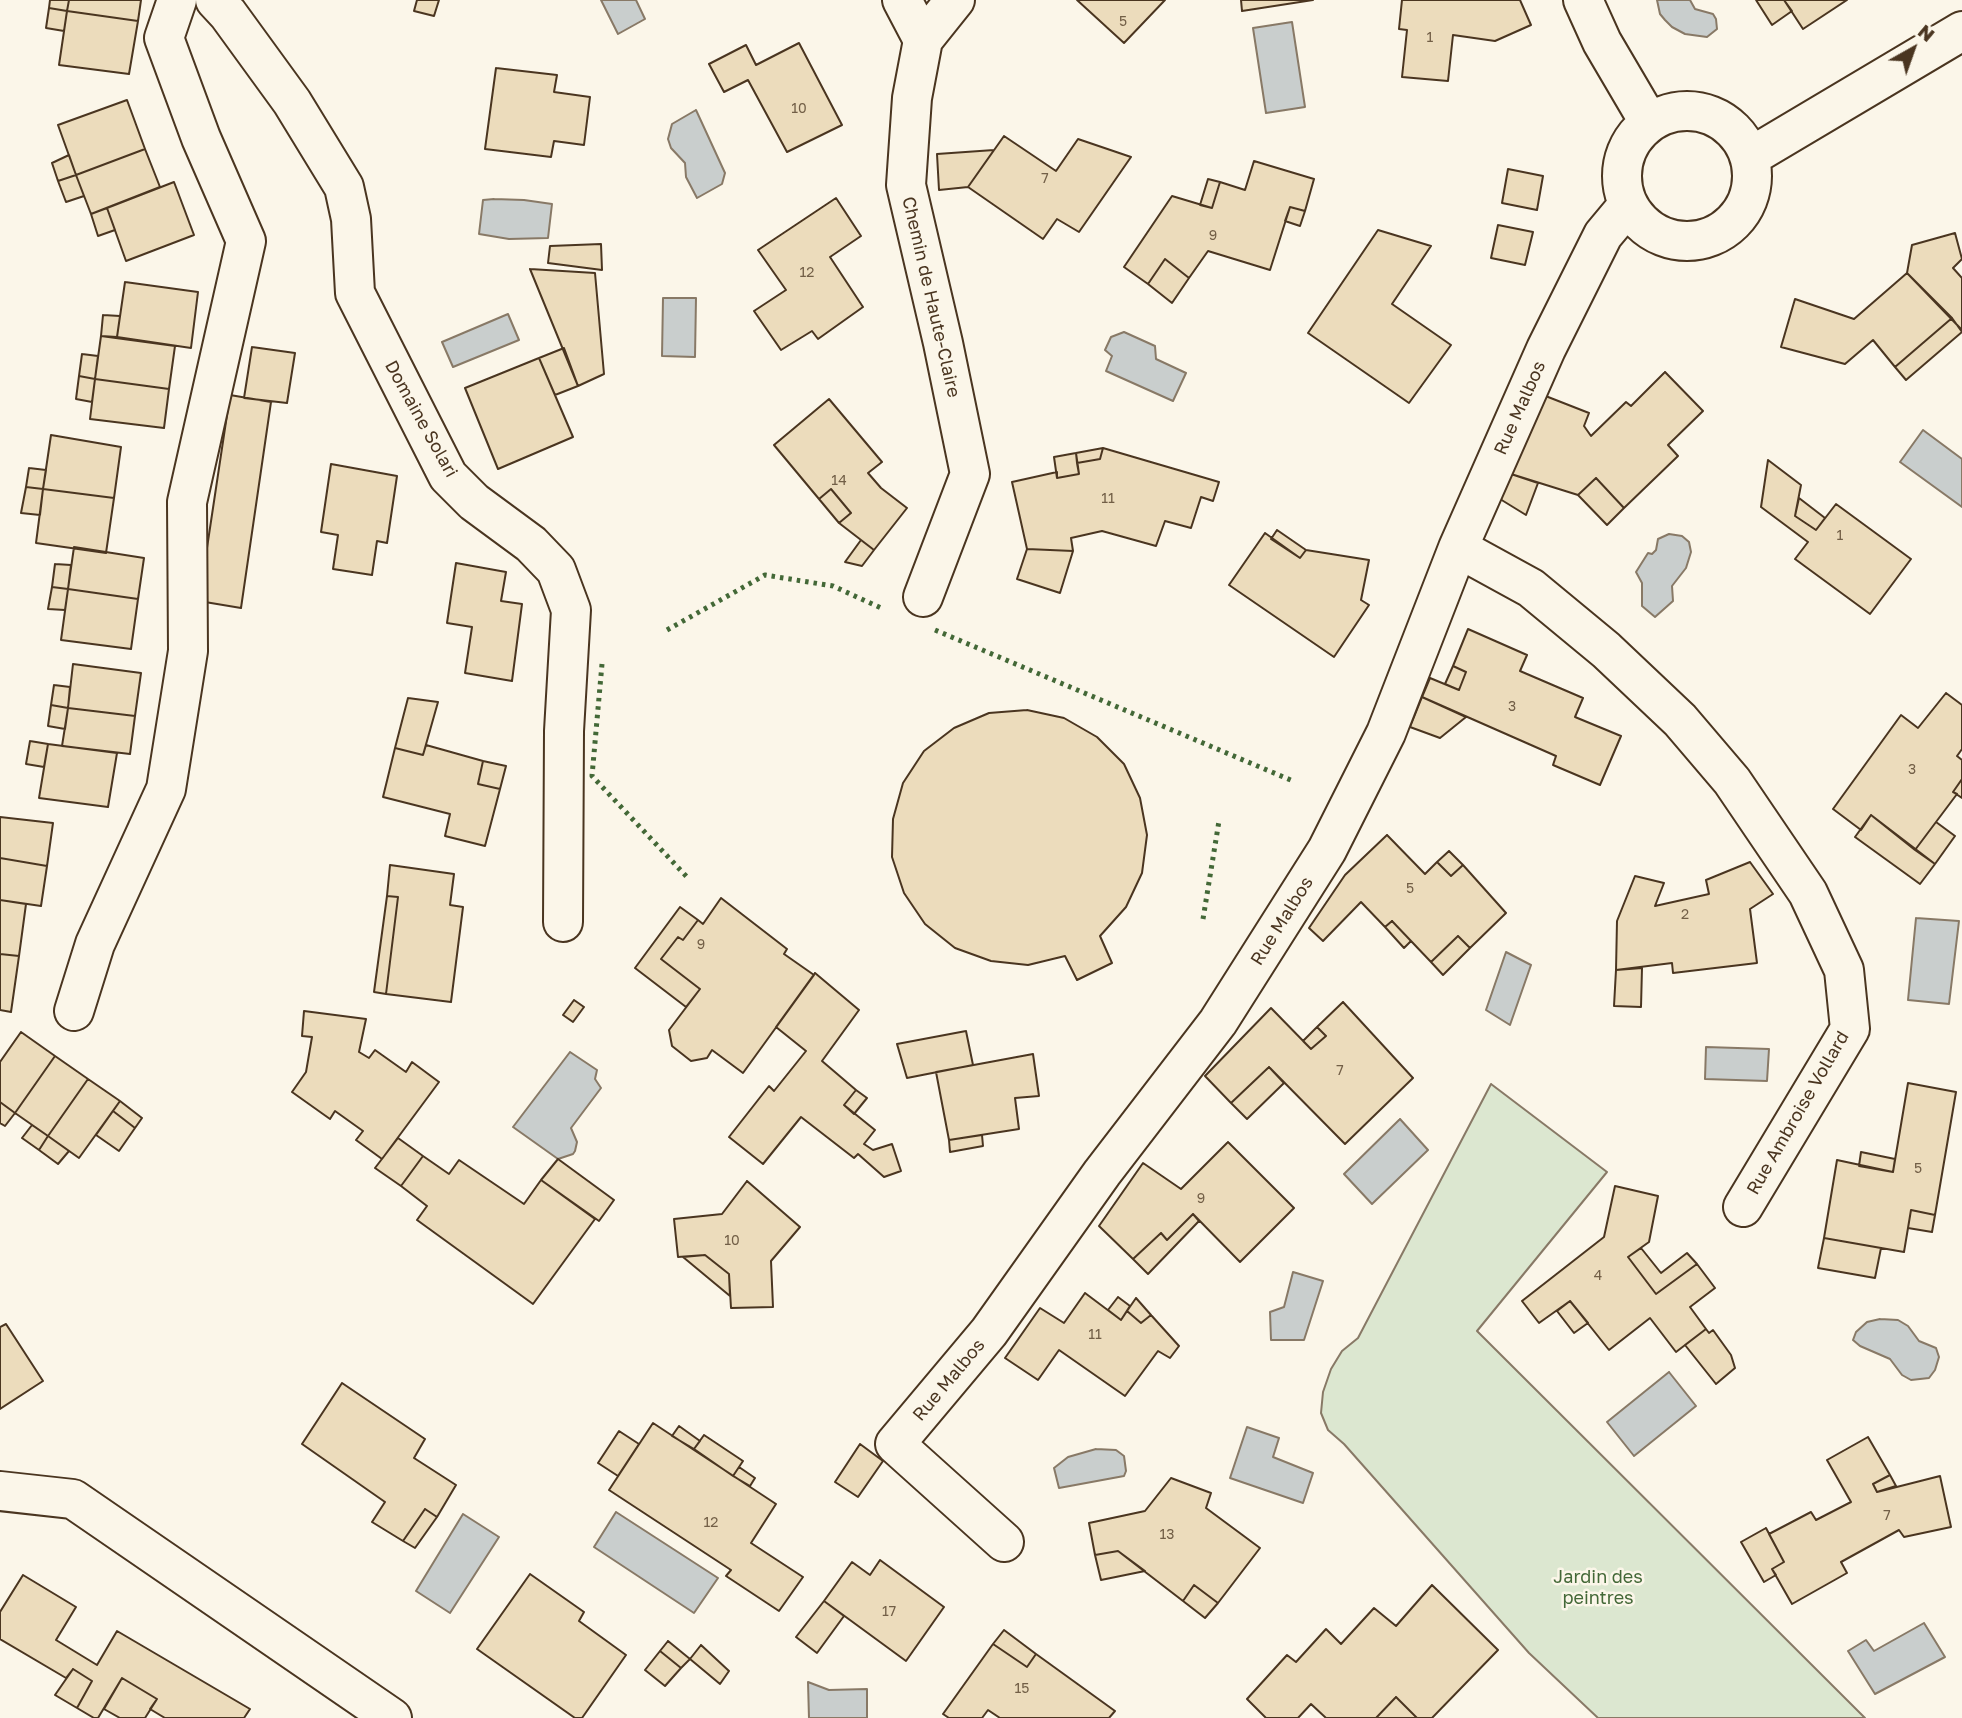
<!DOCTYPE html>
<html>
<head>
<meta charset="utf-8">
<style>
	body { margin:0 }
	#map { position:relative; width:1962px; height:1718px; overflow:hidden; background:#fbf6e9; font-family:"Golos Text",sans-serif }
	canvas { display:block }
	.north { position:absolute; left:1878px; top:14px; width:70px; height:70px; -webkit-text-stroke:5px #fbf6e9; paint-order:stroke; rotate:40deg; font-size:19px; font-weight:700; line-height:28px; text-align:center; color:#4a3520 }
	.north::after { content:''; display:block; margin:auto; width:24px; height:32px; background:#4a3520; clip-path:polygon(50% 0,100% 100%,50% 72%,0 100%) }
</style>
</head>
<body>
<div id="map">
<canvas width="1962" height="1718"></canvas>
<div class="north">N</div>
</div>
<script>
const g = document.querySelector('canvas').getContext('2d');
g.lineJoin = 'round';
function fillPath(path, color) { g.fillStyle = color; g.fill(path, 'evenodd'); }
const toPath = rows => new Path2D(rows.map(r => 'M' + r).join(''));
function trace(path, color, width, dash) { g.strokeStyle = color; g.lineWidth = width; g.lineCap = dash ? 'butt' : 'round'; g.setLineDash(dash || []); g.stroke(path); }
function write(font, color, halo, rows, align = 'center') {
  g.font = font + ' "Golos Text",sans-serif'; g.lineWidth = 5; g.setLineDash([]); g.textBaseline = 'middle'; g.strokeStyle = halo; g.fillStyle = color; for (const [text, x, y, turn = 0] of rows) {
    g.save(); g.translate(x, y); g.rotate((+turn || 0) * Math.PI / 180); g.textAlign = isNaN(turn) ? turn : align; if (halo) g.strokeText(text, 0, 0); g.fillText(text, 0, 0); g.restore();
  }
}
const green = toPath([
	[1491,1084,1607,1172,1477,1331,1865,1718,1598,1718,1529,1653,1344,1444,1328,1430,1321,1413,1323,1392,1331,1369,1342,1351,1358,1338,1491,1084]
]);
const water = toPath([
	[601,0,636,0,645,19,618,34,601,0],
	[1657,0,1690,0,1695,9,1713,14,1716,19,1717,29,1707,37,1685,34,1672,27,1665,20,1660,14,1657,0],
	[1292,22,1305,107,1266,113,1253,28,1292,22],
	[696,110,725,173,722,184,697,198,686,177,685,163,671,148,668,139,672,124,696,110],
	[494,199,524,200,552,204,548,238,509,239,479,234,483,200,494,199],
	[663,298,696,298,695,357,662,356,663,298],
	[508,314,519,340,453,367,442,342,508,314],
	[1124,332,1155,346,1156,359,1186,373,1173,401,1106,371,1112,356,1105,350,1111,337,1124,332],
	[1923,430,1962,459,1962,507,1900,462,1923,430],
	[1669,534,1682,536,1689,542,1691,552,1686,568,1672,586,1673,601,1655,617,1642,606,1642,583,1636,572,1648,553,1652,554,1656,550,1658,539,1669,534],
	[1916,918,1959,921,1949,1004,1908,1000,1916,918],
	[1506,952,1531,965,1510,1025,1486,1010,1506,952],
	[1706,1047,1769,1049,1767,1081,1705,1079,1706,1047],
	[570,1052,597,1070,595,1079,601,1088,571,1128,577,1142,575,1151,573,1154,558,1159,513,1127,570,1052],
	[1400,1119,1428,1150,1372,1204,1344,1174,1400,1119],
	[1293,1272,1323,1281,1304,1340,1271,1340,1270,1312,1284,1307,1293,1272],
	[1880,1319,1898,1320,1908,1326,1919,1341,1936,1348,1939,1357,1935,1370,1929,1378,1911,1380,1902,1375,1890,1359,1860,1346,1853,1340,1856,1332,1867,1322,1880,1319],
	[1669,1372,1696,1406,1634,1456,1607,1422,1669,1372],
	[1247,1427,1279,1438,1273,1457,1313,1473,1303,1503,1230,1478,1247,1427],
	[1096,1449,1116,1450,1124,1456,1126,1471,1124,1476,1059,1488,1054,1468,1068,1457,1096,1449],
	[616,1512,718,1578,694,1613,594,1547,616,1512],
	[463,1514,499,1537,450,1613,416,1591,463,1514],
	[1924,1623,1945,1657,1875,1694,1848,1651,1866,1640,1874,1651,1924,1623],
	[808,1682,829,1690,867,1689,867,1718,809,1718,808,1682]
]);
const building = toPath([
	[50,0,69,0,67,11,49,8,50,0],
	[69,0,141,0,138,21,67,11,69,0],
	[417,0,439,0,434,16,414,11,417,0],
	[1077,0,1165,0,1124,43,1077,0],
	[1241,0,1313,0,1242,11,1241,0],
	[1402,0,1520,0,1531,25,1495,41,1453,35,1448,81,1402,77,1407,30,1399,29,1402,0],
	[1756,0,1784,0,1792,11,1772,25,1756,0],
	[1784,0,1847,0,1803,29,1784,0],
	[49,8,67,11,64,31,46,28,49,8],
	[67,11,138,21,129,74,59,65,67,11],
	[799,43,842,125,787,152,748,80,724,92,709,64,746,45,756,65,799,43],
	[496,68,557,75,554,92,590,97,584,145,554,141,551,157,485,149,496,68],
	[127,100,145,149,76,175,58,125,127,100],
	[1004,136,1056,171,1078,139,1131,157,1079,232,1057,219,1043,239,968,187,1004,136],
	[145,149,160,187,91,214,76,175,145,149],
	[994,150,968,187,939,190,937,154,994,150],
	[69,155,76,175,58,181,52,163,69,155],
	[1254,161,1314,179,1305,211,1290,207,1270,270,1208,251,1189,278,1165,259,1148,284,1124,267,1172,196,1212,208,1220,182,1245,190,1254,161],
	[1508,169,1543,176,1537,210,1502,203,1508,169],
	[76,175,84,196,66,202,58,181,76,175],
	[1208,179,1220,182,1212,208,1200,205,1208,179],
	[174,182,194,235,126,261,107,208,174,182],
	[836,198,861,236,830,257,863,307,818,339,812,331,781,350,754,311,786,290,758,250,836,198],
	[1290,207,1305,211,1300,226,1285,221,1290,207],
	[107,208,115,230,98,236,91,214,107,208],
	[1498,225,1533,232,1525,265,1491,258,1498,225],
	[1378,230,1431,246,1392,304,1451,345,1409,403,1308,333,1378,230],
	[1955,233,1962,259,1953,268,1962,278,1962,330,1907,273,1912,245,1955,233],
	[601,244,602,270,548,263,550,246,601,244],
	[1165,259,1189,278,1172,303,1148,284,1165,259],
	[530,269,595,273,604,374,578,386,530,269],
	[1907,273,1952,318,1895,367,1873,340,1845,364,1781,347,1795,299,1854,319,1907,273],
	[125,282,198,292,191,348,117,337,125,282],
	[103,315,120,316,117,337,101,336,103,315],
	[1952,318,1962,332,1906,380,1895,367,1952,318],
	[101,336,175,346,169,389,95,379,101,336],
	[252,347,295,353,287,403,244,398,252,347],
	[564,348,578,386,555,395,539,358,564,348],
	[82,354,98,356,95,379,79,376,82,354],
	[539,358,573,437,498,469,465,388,539,358],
	[1665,372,1703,411,1668,445,1678,456,1624,508,1596,478,1578,495,1511,474,1543,395,1589,413,1584,426,1591,436,1626,402,1631,406,1665,372],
	[79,376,95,379,92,402,76,399,79,376],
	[95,379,169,389,164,428,90,419,95,379],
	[230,395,271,402,241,608,199,601,230,395],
	[829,399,882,462,868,473,881,488,907,508,874,550,839,523,851,513,831,489,819,499,774,445,829,399],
	[51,435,121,447,114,498,43,489,51,435],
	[1103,448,1219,482,1213,501,1201,497,1191,528,1165,521,1156,546,1102,531,1071,538,1073,551,1027,549,1012,482,1057,472,1057,478,1079,474,1077,463,1100,459,1103,448],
	[1103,448,1100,459,1077,463,1076,453,1103,448],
	[1076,453,1079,474,1057,478,1054,457,1076,453],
	[1768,460,1801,485,1795,516,1816,530,1836,504,1911,559,1870,614,1795,559,1808,542,1761,507,1768,460],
	[331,464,397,476,387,543,377,541,372,575,333,569,338,535,321,532,331,464],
	[29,468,46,470,43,489,26,487,29,468],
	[1511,474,1538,483,1526,515,1500,499,1511,474],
	[1596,478,1624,508,1607,525,1578,495,1596,478],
	[26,487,43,489,40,515,21,513,26,487],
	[43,489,114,498,106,553,36,543,43,489],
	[831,489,851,513,839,523,819,499,831,489],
	[1799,498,1825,518,1816,530,1795,516,1799,498],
	[1277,530,1306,550,1300,558,1271,539,1277,530],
	[1265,533,1300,558,1306,550,1369,560,1361,600,1369,605,1334,657,1229,585,1265,533],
	[861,540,874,550,862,566,845,562,861,540],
	[74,547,144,558,138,599,68,589,74,547],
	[1027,549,1073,551,1060,593,1017,579,1027,549],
	[456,563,506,572,501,601,522,604,512,681,465,673,472,627,447,623,456,563],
	[55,564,71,565,68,589,52,587,55,564],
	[52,587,68,589,65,610,48,609,52,587],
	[68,589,138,599,131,649,61,640,68,589],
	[1468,629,1527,655,1520,671,1583,698,1575,717,1621,736,1600,785,1553,765,1556,756,1422,697,1430,678,1459,690,1466,672,1453,666,1468,629],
	[73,664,141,673,135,716,68,708,73,664],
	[1453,666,1466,672,1459,690,1445,684,1453,666],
	[54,685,70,687,68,708,51,705,54,685],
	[1946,693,1962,705,1962,749,1957,756,1962,760,1962,779,1953,792,1957,794,1915,850,1871,815,1861,830,1833,809,1901,715,1918,728,1946,693],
	[1422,697,1466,717,1440,738,1410,727,1422,697],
	[408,698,438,702,423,755,395,748,408,698],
	[51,705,68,708,65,729,48,726,51,705],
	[68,708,135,716,130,754,62,746,68,708],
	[1027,710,1064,718,1097,737,1124,764,1140,798,1147,835,1142,873,1126,907,1100,936,1112,963,1077,980,1065,956,1028,965,991,961,955,948,925,924,904,893,892,857,893,819,903,783,924,751,954,728,989,713,1027,710],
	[30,741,48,744,44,767,26,764,30,741],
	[48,744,117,753,108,807,39,798,48,744],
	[426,745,483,761,478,784,500,789,485,846,445,836,450,814,383,797,395,748,423,755,426,745],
	[483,761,506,766,500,789,478,784,483,761],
	[1962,779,1962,798,1953,792,1962,779],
	[1871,815,1935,864,1920,884,1855,837,1871,815],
	[0,817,53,823,47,866,0,858,0,817],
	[1936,822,1955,836,1935,864,1915,850,1936,822],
	[1387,835,1425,874,1437,862,1451,876,1463,865,1506,913,1470,948,1458,936,1431,962,1392,921,1385,927,1361,902,1323,941,1309,928,1345,875,1387,835],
	[1449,851,1463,865,1451,876,1437,862,1449,851],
	[0,858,47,866,41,906,0,900,0,858],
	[1750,862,1773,894,1750,909,1757,963,1673,973,1672,963,1616,970,1617,921,1635,876,1664,883,1655,906,1709,894,1706,880,1750,862],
	[390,865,454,874,450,905,463,907,451,1002,386,994,398,897,387,896,390,865],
	[387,896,398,897,386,994,374,992,387,896],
	[721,898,787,949,784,954,814,975,743,1073,712,1050,707,1058,691,1061,672,1046,669,1030,700,989,661,959,678,937,683,940,698,920,703,924,721,898],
	[0,900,26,904,19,956,0,954,0,900],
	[680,907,698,920,683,940,678,937,661,959,700,989,686,1007,635,968,680,907],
	[1392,921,1411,941,1404,948,1385,927,1392,921],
	[1458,936,1470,948,1443,975,1431,962,1458,936],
	[0,954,19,956,11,1012,0,1010,0,954],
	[1642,968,1641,1007,1614,1006,1616,970,1642,968],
	[815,973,859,1010,822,1061,856,1090,844,1105,875,1130,864,1144,873,1150,892,1144,901,1171,884,1177,858,1154,854,1158,801,1117,763,1164,729,1137,769,1086,774,1091,806,1051,776,1027,815,973],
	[574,1000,584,1007,573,1022,563,1015,574,1000],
	[1343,1002,1413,1078,1345,1144,1269,1067,1231,1103,1205,1076,1271,1008,1311,1049,1326,1036,1317,1027,1343,1002],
	[304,1011,366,1019,359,1052,369,1058,375,1050,406,1072,412,1062,439,1082,382,1159,356,1140,363,1131,335,1111,330,1119,292,1092,306,1072,312,1037,302,1036,304,1011],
	[1317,1027,1326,1036,1311,1049,1303,1041,1317,1027],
	[966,1031,973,1065,907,1078,897,1044,966,1031],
	[21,1032,55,1056,15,1113,0,1102,0,1062,21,1032],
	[1033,1054,1039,1096,1015,1098,1019,1129,949,1140,936,1072,1033,1054],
	[55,1056,88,1079,48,1136,15,1113,55,1056],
	[1269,1067,1284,1083,1247,1119,1231,1103,1269,1067],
	[88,1079,120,1101,79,1158,48,1136,88,1079],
	[1908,1083,1956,1092,1935,1215,1911,1210,1904,1252,1824,1238,1837,1160,1893,1172,1908,1083],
	[856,1090,867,1098,854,1114,844,1105,856,1090],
	[120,1101,142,1118,135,1128,113,1111,120,1101],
	[0,1102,15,1113,5,1126,0,1123,0,1102],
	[113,1111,135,1128,119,1151,96,1135,113,1111],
	[32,1125,48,1136,39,1150,22,1138,32,1125],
	[982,1135,983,1146,950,1152,949,1140,982,1135],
	[48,1136,69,1151,58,1164,39,1150,48,1136],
	[398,1138,423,1156,401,1186,375,1168,398,1138],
	[1228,1142,1294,1208,1240,1262,1193,1214,1167,1240,1161,1233,1133,1259,1099,1226,1143,1163,1181,1189,1228,1142],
	[1861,1152,1895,1159,1893,1172,1859,1166,1861,1152],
	[423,1156,449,1174,459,1160,524,1204,541,1180,595,1219,533,1304,417,1220,427,1206,401,1186,423,1156],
	[558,1159,614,1200,599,1221,541,1180,558,1159],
	[747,1181,800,1227,771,1261,773,1307,731,1308,729,1274,705,1255,678,1257,674,1219,722,1214,747,1181],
	[1615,1186,1658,1196,1649,1242,1628,1257,1656,1294,1697,1264,1715,1288,1690,1307,1706,1329,1676,1352,1650,1318,1609,1350,1570,1301,1539,1323,1522,1301,1604,1237,1615,1186],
	[1911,1210,1935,1215,1932,1232,1908,1228,1911,1210],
	[1193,1214,1199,1221,1148,1274,1133,1259,1161,1233,1167,1240,1193,1214],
	[1824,1238,1881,1248,1875,1278,1818,1268,1824,1238],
	[1641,1248,1661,1273,1687,1253,1697,1264,1656,1294,1628,1257,1641,1248],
	[705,1255,729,1274,730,1296,683,1257,705,1255],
	[1085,1293,1121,1320,1127,1311,1141,1323,1151,1315,1179,1346,1170,1358,1158,1351,1125,1396,1059,1350,1038,1380,1005,1358,1040,1308,1064,1323,1085,1293],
	[1118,1297,1130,1306,1121,1320,1108,1310,1118,1297],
	[1136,1298,1151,1315,1141,1323,1127,1311,1136,1298],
	[1570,1301,1588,1323,1574,1333,1557,1311,1570,1301],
	[6,1324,43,1381,0,1409,0,1327,6,1324],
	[1706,1329,1709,1333,1713,1330,1731,1355,1735,1368,1716,1384,1685,1345,1706,1329],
	[342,1383,425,1439,414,1458,456,1485,437,1517,425,1509,403,1541,372,1522,385,1502,302,1444,342,1383],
	[653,1423,776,1504,751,1543,803,1577,779,1611,726,1576,731,1570,609,1490,653,1423],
	[679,1426,700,1441,694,1449,672,1436,679,1426],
	[619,1431,639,1444,618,1476,598,1463,619,1431],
	[704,1435,743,1461,733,1476,694,1449,704,1435],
	[1868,1437,1890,1475,1873,1484,1877,1492,1940,1476,1951,1527,1904,1537,1899,1530,1841,1562,1847,1573,1792,1604,1772,1569,1784,1562,1769,1534,1811,1512,1816,1520,1851,1502,1827,1460,1868,1437],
	[860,1444,883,1461,858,1497,835,1482,860,1444],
	[739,1467,755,1478,750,1486,733,1476,739,1467],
	[1890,1475,1896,1486,1877,1492,1873,1484,1890,1475],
	[1171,1478,1211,1493,1206,1508,1260,1548,1218,1603,1194,1585,1183,1601,1118,1551,1095,1555,1089,1523,1145,1511,1171,1478],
	[425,1509,437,1517,415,1548,403,1541,425,1509],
	[1766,1528,1784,1562,1772,1569,1776,1575,1764,1582,1741,1542,1766,1528],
	[1118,1551,1145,1571,1101,1580,1095,1555,1118,1551],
	[880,1560,944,1607,906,1661,824,1601,852,1562,870,1575,880,1560],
	[530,1574,584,1612,579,1621,626,1655,582,1718,575,1718,477,1649,530,1574],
	[23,1575,76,1607,56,1640,97,1665,117,1631,250,1709,244,1718,165,1718,150,1709,157,1699,122,1678,98,1718,94,1718,77,1708,92,1681,73,1669,66,1678,0,1639,0,1612,23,1575],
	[1194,1585,1218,1603,1205,1618,1183,1601,1194,1585],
	[1432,1585,1498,1650,1432,1718,1417,1718,1396,1697,1376,1718,1326,1718,1311,1704,1298,1718,1266,1718,1247,1699,1287,1655,1296,1662,1326,1629,1341,1644,1374,1608,1396,1626,1432,1585],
	[824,1601,844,1616,817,1653,796,1637,824,1601],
	[1004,1630,1036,1654,1027,1667,993,1644,1004,1630],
	[668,1641,690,1659,681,1668,660,1651,668,1641],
	[993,1644,1027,1667,1036,1654,1115,1711,1109,1718,1000,1718,988,1710,982,1718,949,1718,943,1714,993,1644],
	[701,1645,729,1671,720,1684,690,1659,701,1645],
	[660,1651,681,1668,665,1686,645,1670,660,1651],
	[73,1669,92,1681,77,1708,55,1695,73,1669],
	[122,1678,157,1699,145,1718,120,1718,104,1709,122,1678],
	[1396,1697,1417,1718,1376,1718,1396,1697]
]);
const minor = toPath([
	[215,0,228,14,292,102,344,187,351,219,355,293,448,476,474,502,531,544,556,570,571,610,564,731,563,922],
	[902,0,923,40],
	[1583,0,1602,42,1649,122],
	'1622 176a65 65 0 1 1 130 0a65 65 0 1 1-130 0Z',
	[1750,157,1962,31],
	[1458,548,1531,588,1606,650,1680,720,1732,781,1808,893,1844,970,1850,1029,1743,1207],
	[923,597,970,474,943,343,906,185,912,98,923,40,955,0],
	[74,1011,95,944,166,789,188,651,187,502,246,241,201,138,164,38,177,0],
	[0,1491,73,1499,392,1718],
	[1004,1542,895,1444,989,1332,1102,1173,1218,1022,1327,850,1386,733,1458,548,1546,349,1603,235,1628,205]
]);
const hedge = toPath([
	[667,630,765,575,833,586,881,608],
	[935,630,1293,781],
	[602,664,592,776,687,877],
	[1203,919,1219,821]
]);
const numberNames = [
	["5",1123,22],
	["1",1430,38],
	["10",799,109],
	["7",1045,179],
	["9",1213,236],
	["12",807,273],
	["14",839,481],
	["11",1108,499],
	["1",1840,536],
	["3",1512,707],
	["3",1912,770],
	["5",1410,889],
	["2",1685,915],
	["9",701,945],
	["7",1340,1071],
	["5",1918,1169],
	["9",1201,1199],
	["10",732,1241],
	["4",1598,1276],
	["11",1095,1335],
	["7",1887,1516],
	["12",711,1523],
	["13",1167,1535],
	["17",889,1612],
	["15",1022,1689]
];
const streetNames = [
	["Chemin de Haute-Claire",931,297,77],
	["Rue Malbos",1520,408,-66],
	["Domaine Solari",421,419,61],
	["Rue Malbos",1282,921,-58],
	["Rue Ambroise Vollard",1798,1113,-60],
	["Rue Malbos",949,1380,-50]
];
const parkNames = [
	["Jardin des",1598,1577],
	["peintres",1598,1598]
];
fillPath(green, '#dce7d0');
trace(green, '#887966', 2);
fillPath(water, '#c9cecd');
trace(water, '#887966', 2);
fillPath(building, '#ecdcbc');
trace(building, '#4a3520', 2);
trace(minor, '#4a3520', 42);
trace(minor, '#fbf6e9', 38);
trace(hedge, '#436837', 5, [3.5, 5]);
write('14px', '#725f47', null, numberNames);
write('18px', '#4a3520', '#fbf6e9', streetNames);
write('18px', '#436837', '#fbf6e9', parkNames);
</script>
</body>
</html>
